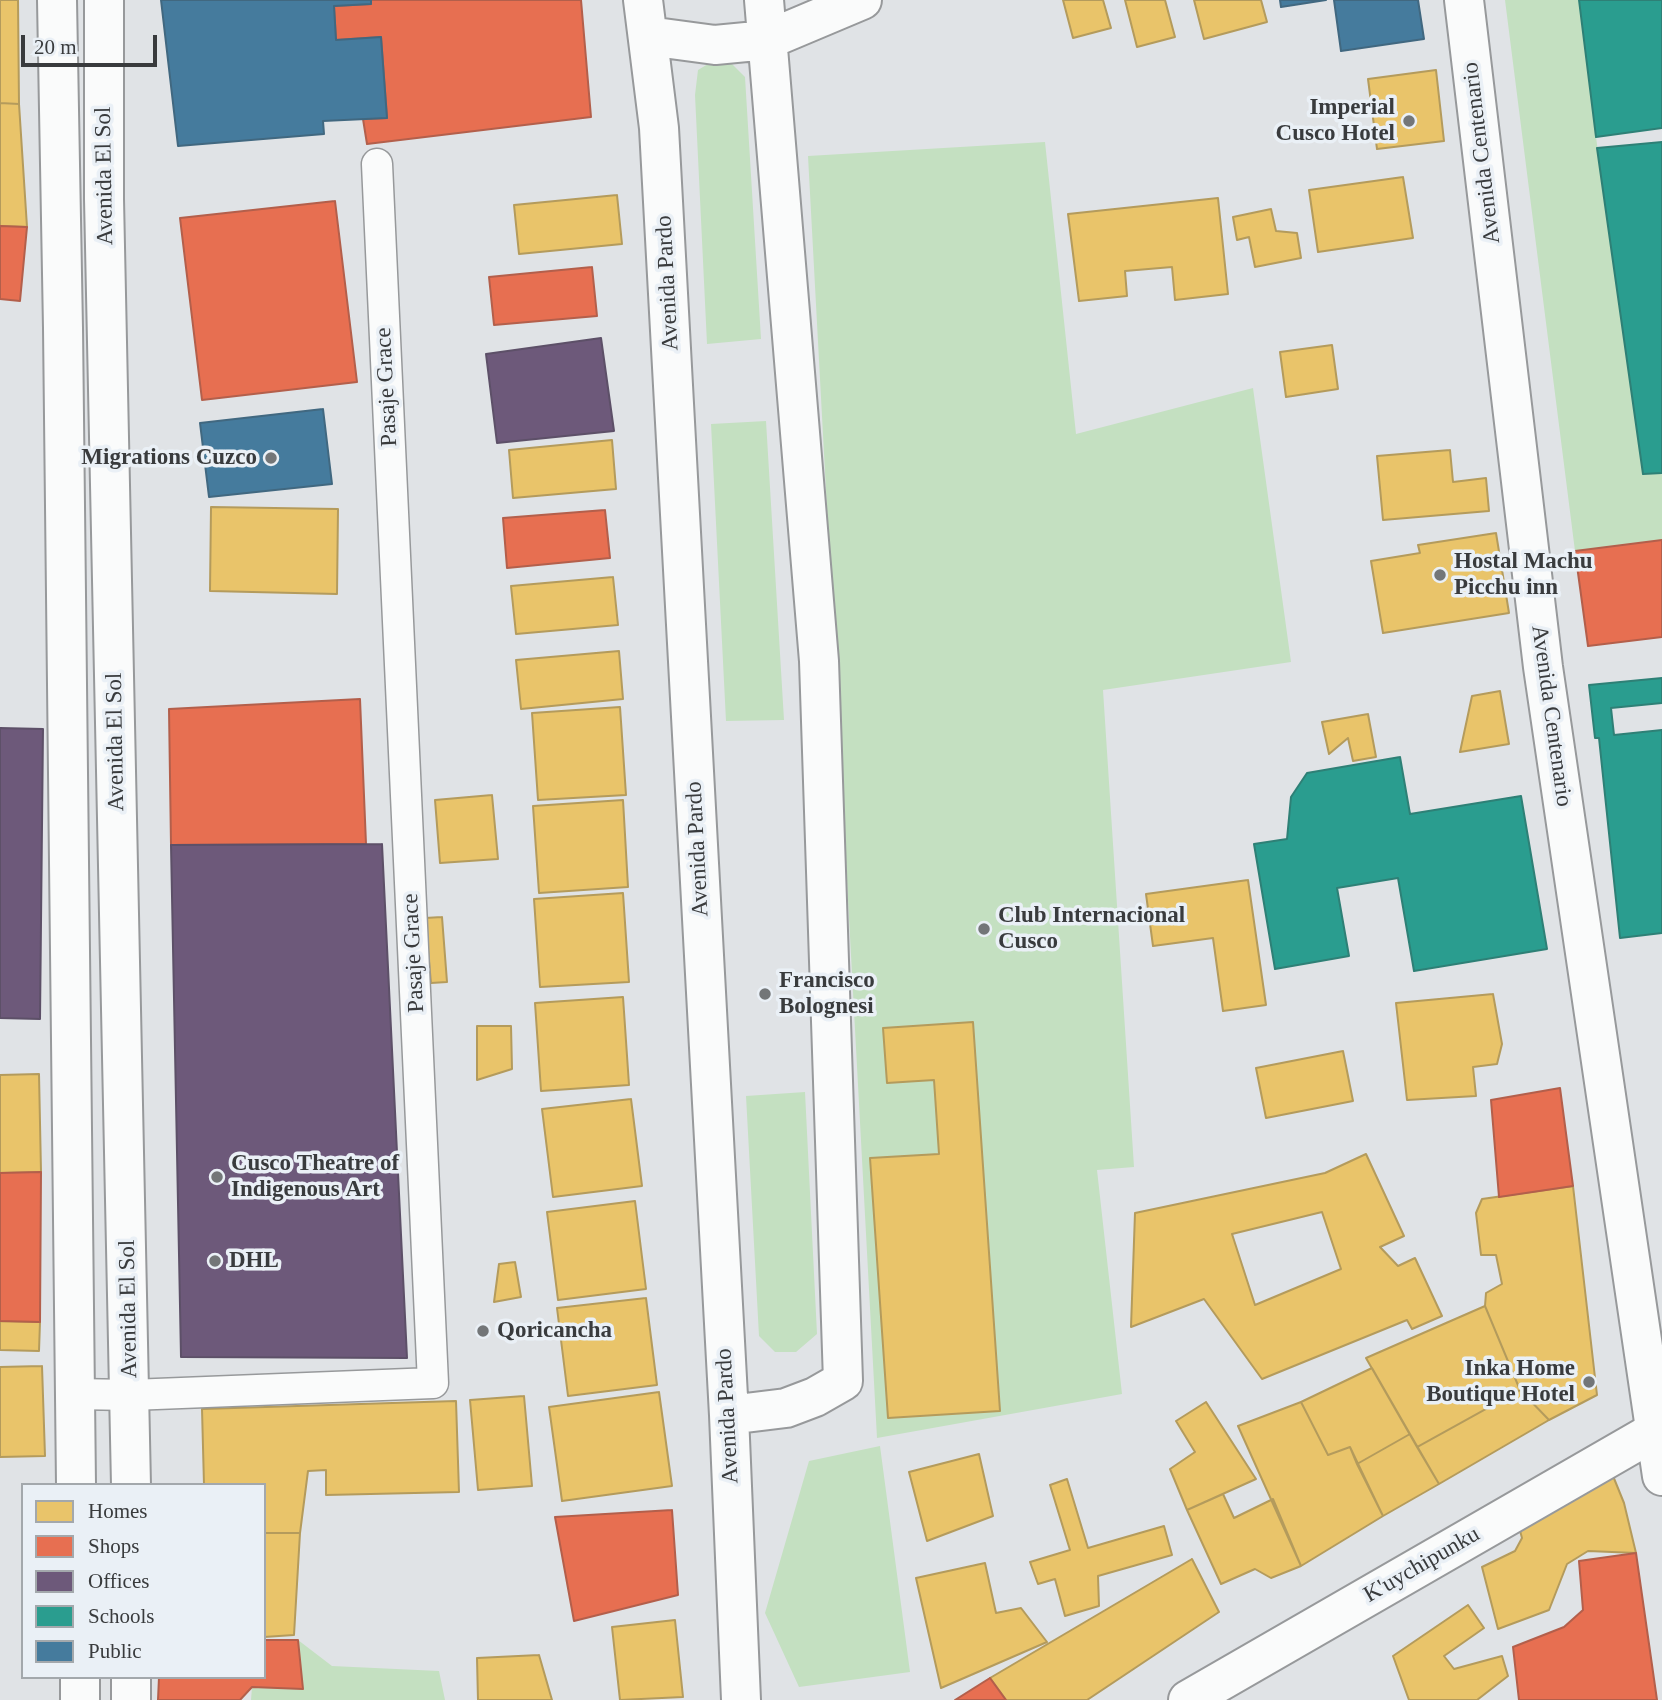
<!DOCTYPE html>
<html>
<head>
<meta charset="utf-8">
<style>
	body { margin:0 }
	#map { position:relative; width:1662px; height:1700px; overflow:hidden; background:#e0e3e6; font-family:Georgia,serif }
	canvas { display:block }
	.legend { position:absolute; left:21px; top:1483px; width:245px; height:196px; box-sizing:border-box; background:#eaf0f6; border:2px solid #a3a8ac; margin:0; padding:9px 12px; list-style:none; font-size:21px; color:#393b3d }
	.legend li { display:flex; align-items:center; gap:14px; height:35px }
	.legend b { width:35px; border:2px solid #a3a8ac }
	.scale { position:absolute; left:21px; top:35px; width:136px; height:32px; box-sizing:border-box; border:4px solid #393b3d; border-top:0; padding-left:9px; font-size:21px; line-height:24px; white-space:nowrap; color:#393b3d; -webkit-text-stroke:5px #eaf0f6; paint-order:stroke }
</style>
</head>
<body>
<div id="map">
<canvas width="1662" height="1700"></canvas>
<ul class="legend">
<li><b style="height:19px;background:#e9c46a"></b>Homes</li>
<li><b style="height:19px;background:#e76f51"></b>Shops</li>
<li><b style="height:19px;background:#6d597a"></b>Offices</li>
<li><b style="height:19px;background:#2a9d8f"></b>Schools</li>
<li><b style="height:19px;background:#457b9d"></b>Public</li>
</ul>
<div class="scale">20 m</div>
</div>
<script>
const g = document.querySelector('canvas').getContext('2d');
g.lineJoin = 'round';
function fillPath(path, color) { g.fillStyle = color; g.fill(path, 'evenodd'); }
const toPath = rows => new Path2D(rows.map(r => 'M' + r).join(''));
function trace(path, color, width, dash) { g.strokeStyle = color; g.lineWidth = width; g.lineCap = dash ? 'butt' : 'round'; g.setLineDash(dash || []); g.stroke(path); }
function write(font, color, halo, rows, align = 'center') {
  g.font = font + ' Georgia,serif'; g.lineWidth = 7; g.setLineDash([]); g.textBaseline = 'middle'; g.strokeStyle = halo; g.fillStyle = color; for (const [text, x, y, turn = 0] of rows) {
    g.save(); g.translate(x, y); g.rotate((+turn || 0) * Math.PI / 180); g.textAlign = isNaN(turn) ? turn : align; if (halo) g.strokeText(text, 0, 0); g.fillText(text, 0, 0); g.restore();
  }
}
const green = toPath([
	[1505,0,1579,0,1596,137,1643,474,1662,473,1662,540,1575,551],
	[723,55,745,77,761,339,707,344,695,95,698,70],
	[1045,142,1076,434,1253,388,1291,662,1103,690,1134,1167,1097,1170,1122,1394,877,1438,808,156],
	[766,421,784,720,726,721,711,424],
	[805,1092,817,1334,796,1352,775,1352,759,1336,746,1096],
	[880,1446,910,1672,799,1687,765,1613,809,1461],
	[298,1640,332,1666,439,1671,445,1700,251,1700,252,1687,303,1688]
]);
const homes = toPath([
	[0,0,18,0,19,104,0,103,0,0],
	[1063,0,1103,0,1111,28,1073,38,1063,0],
	[1125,0,1165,0,1175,37,1137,47,1125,0],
	[1194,0,1261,0,1267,22,1204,39,1194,0],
	[1436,70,1444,141,1377,149,1368,79,1436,70],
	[0,103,19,104,27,227,0,226,0,103],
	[1403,177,1413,238,1318,252,1309,190,1403,177],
	[617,195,622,244,519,254,514,205,617,195],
	[1218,198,1228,294,1175,300,1172,267,1125,271,1127,296,1079,301,1068,214,1218,198],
	[1271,209,1276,231,1297,233,1301,258,1255,267,1249,237,1237,240,1233,217,1271,209],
	[1332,345,1338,389,1286,397,1280,352,1332,345],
	[612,440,616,489,513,498,509,450,612,440],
	[1450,450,1453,482,1486,478,1489,511,1383,520,1377,456,1450,450],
	[211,507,338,509,337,594,210,591,211,507],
	[1496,533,1509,613,1383,633,1371,561,1420,553,1418,545,1496,533],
	[613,577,618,625,516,634,511,586,613,577],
	[619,651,623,699,521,709,516,660,619,651],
	[1500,691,1509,744,1460,752,1472,696,1500,691],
	[620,707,626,795,538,800,532,713,620,707],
	[1368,714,1376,757,1353,761,1348,738,1329,754,1322,722,1368,714],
	[492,795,498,859,440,863,435,800,492,795],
	[623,800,628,887,539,893,533,806,623,800],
	[1248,880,1266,1005,1223,1011,1213,938,1153,946,1146,894,1248,880],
	[623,893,629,982,540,987,534,899,623,893],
	[442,917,447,982,431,983,425,918,442,917],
	[1493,994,1502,1044,1497,1064,1473,1067,1476,1096,1407,1100,1396,1003,1493,994],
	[623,997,629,1085,541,1091,535,1003,623,997],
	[973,1022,1000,1411,888,1418,870,1158,939,1154,934,1080,887,1083,883,1028,973,1022],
	[477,1026,511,1026,512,1069,477,1080,477,1026],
	[1343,1051,1353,1101,1266,1118,1256,1068,1343,1051],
	[39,1074,41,1172,0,1173,0,1075,39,1074],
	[631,1099,642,1186,553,1197,542,1109,631,1099],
	[1366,1154,1404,1236,1380,1247,1398,1266,1415,1258,1442,1316,1412,1329,1407,1320,1262,1379,1204,1299,1131,1327,1135,1213,1325,1173,1366,1154],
	[1322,1212,1341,1269,1255,1305,1232,1234,1322,1212],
	[1573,1186,1597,1395,1549,1420,1520,1390,1485,1306,1486,1293,1502,1284,1496,1255,1481,1255,1476,1213,1482,1199,1573,1186],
	[635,1201,646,1289,558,1300,547,1212,635,1201],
	[515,1262,521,1297,494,1302,499,1264,515,1262],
	[646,1298,657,1385,568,1396,557,1308,646,1298],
	[1485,1306,1520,1390,1417,1447,1366,1358,1485,1306],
	[0,1321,40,1322,39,1351,0,1350,0,1321],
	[42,1366,45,1456,0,1457,0,1367,42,1366],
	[1372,1368,1410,1434,1357,1464,1350,1447,1328,1455,1301,1402,1372,1368],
	[1520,1390,1549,1420,1439,1484,1417,1447,1520,1390],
	[659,1392,672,1486,562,1501,549,1407,659,1392],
	[524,1396,532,1486,478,1490,470,1400,524,1396],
	[456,1401,459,1492,326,1495,326,1470,308,1471,300,1533,264,1533,264,1485,204,1485,202,1409,456,1401],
	[1206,1402,1256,1479,1187,1510,1170,1469,1195,1452,1176,1421,1206,1402],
	[1301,1402,1328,1455,1350,1447,1383,1516,1301,1566,1238,1426,1301,1402],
	[1410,1434,1439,1484,1383,1516,1357,1464,1410,1434],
	[979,1454,993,1516,927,1541,909,1472,979,1454],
	[1611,1471,1624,1503,1636,1553,1588,1551,1567,1564,1549,1610,1498,1629,1482,1567,1515,1551,1522,1538,1516,1516,1611,1471],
	[1067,1479,1088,1548,1164,1526,1172,1555,1098,1576,1099,1606,1065,1616,1055,1579,1038,1584,1030,1562,1070,1550,1050,1485,1067,1479],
	[1223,1494,1234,1518,1273,1499,1301,1566,1271,1578,1255,1569,1221,1584,1187,1510,1223,1494],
	[264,1533,300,1533,294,1635,264,1637,264,1533],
	[1192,1559,1219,1612,1087,1700,1006,1700,990,1678,1192,1559],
	[985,1563,996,1613,1021,1608,1047,1642,941,1688,916,1578,985,1563],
	[1468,1605,1484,1628,1444,1656,1454,1669,1502,1656,1508,1676,1477,1700,1409,1700,1393,1656,1468,1605],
	[675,1620,683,1697,620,1700,612,1627,675,1620],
	[539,1655,552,1700,478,1700,477,1658,539,1655]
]);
const shops = toPath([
	[371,0,581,0,591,117,367,144,363,119,387,118,381,37,336,40,334,6,371,4,371,0],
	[335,201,357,382,202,400,180,218,335,201],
	[0,226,27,227,20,301,0,299,0,226],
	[592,267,597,316,494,325,489,277,592,267],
	[605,510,610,558,507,568,503,518,605,510],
	[1662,540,1662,637,1588,646,1575,551,1662,540],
	[360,699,366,844,171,845,169,709,360,699],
	[1560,1088,1573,1186,1499,1197,1491,1100,1560,1088],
	[41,1172,40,1322,0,1321,0,1173,41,1172],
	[672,1510,678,1595,574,1621,555,1517,672,1510],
	[1636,1553,1657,1700,1519,1700,1513,1647,1564,1627,1583,1610,1579,1561,1636,1553],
	[264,1640,298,1640,303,1689,252,1687,240,1700,158,1700,159,1677,264,1677,264,1640],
	[990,1678,1006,1700,955,1700,990,1678]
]);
const offices = toPath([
	[601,338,614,431,497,443,486,354,601,338],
	[0,728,43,729,40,1019,0,1018,0,728],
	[382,844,407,1358,181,1357,171,845,382,844]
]);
const schools = toPath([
	[1579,0,1662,0,1662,128,1596,137,1579,0],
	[1662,142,1662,473,1643,474,1597,148,1662,142],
	[1662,678,1662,703,1611,708,1614,735,1662,730,1662,933,1620,938,1599,738,1595,738,1589,685,1662,678],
	[1400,757,1410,814,1521,796,1547,949,1414,971,1398,878,1337,888,1349,956,1275,969,1254,844,1287,839,1291,797,1307,773,1400,757]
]);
const public = toPath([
	[161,0,371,0,371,4,334,6,336,40,381,37,387,118,323,121,324,134,178,146,161,0],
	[1280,0,1326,0,1281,7,1280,0],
	[1334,0,1418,0,1424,39,1341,51,1334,0],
	[323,409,332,484,209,497,200,423,323,409]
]);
const pedestrian = toPath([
	[74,1394,131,1395,433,1383,377,164]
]);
const minor = toPath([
	[643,0,659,128,729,1415,741,1700],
	[1464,0,1543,667,1662,1476],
	[648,36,715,45,767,40,862,0],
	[729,1415,786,1408,815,1397,843,1381,819,661,764,0]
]);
const tertiary = toPath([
	[57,0,63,328,76,1485],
	[104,0,104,199,131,1485],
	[80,1677,80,1700],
	[131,1677,131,1700],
	[1188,1700,1662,1427]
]);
const markers = [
	[1409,121,7,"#737678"],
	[271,458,7,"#737678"],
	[1440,575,7,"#737678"],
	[984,929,7,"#737678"],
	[765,994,7,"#737678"],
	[217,1177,7,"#737678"],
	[215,1261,7,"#737678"],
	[483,1331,7,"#737678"],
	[1589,1382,7,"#737678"]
];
const poiNames = [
	["Imperial",1395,108,"right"],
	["Cusco Hotel",1395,134,"right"],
	["Migrations Cuzco",257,458,"right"],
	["Hostal Machu",1454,562],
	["Picchu inn",1454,588],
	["Club Internacional",998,916],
	["Cusco",998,942],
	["Francisco",779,981],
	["Bolognesi",779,1007],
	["Cusco Theatre of",231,1164],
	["Indigenous Art",231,1190],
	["DHL",229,1261],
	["Qoricancha",497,1331],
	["Inka Home",1575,1369,"right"],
	["Boutique Hotel",1575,1395,"right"]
];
const streetNames = [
	["Avenida Centenario",1482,153,-97],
	["Avenida El Sol",105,176,-91],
	["Avenida Pardo",668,283,-93],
	["Pasaje Grace",387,387,-93],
	["Avenida Centenario",1551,716,82],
	["Avenida El Sol",116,742,-91],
	["Avenida Pardo",698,849,-93],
	["Pasaje Grace",414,953,-93],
	["Avenida El Sol",129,1309,-91],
	["Avenida Pardo",728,1416,-93],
	["K'uychipunku",1422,1565,-30]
];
fillPath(green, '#c4e0c1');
fillPath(homes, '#e9c46a');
trace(homes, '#b49b5c', 2);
fillPath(shops, '#e76f51');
trace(shops, '#b35f4b', 2);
fillPath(offices, '#6d597a');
trace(offices, '#5d5068', 2);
fillPath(schools, '#2a9d8f');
trace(schools, '#2e8076', 2);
fillPath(public, '#457b9d');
trace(public, '#416880', 2);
trace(pedestrian, '#97999b', 33);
trace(minor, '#97999b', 42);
trace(tertiary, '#97999b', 42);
trace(pedestrian, '#fafbfb', 30);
trace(minor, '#fafbfb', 38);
trace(tertiary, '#fafbfb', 38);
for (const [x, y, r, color] of markers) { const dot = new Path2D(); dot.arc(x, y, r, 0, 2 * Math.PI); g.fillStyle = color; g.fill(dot); trace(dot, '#eaf0f6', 2.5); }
write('bold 23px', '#393b3d', '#eaf0f6', poiNames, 'left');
write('23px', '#393b3d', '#eaf0f6', streetNames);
</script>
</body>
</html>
